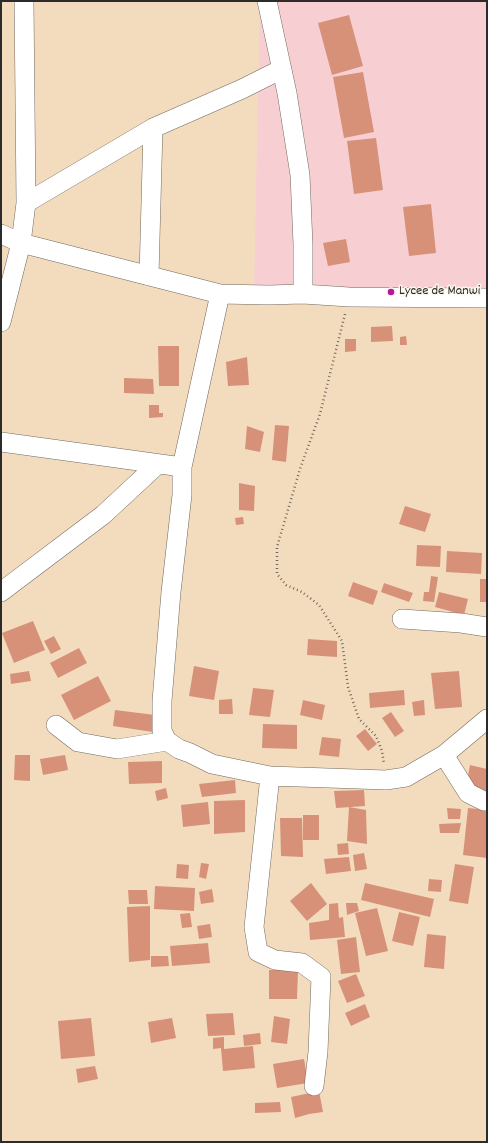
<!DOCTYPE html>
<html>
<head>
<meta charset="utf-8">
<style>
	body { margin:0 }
	#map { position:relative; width:488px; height:1143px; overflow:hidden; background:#f3dcbe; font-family:Dekko,sans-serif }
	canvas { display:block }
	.frame { position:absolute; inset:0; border:2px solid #2b2b2b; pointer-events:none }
</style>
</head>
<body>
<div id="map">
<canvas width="488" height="1143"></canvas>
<div class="frame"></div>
</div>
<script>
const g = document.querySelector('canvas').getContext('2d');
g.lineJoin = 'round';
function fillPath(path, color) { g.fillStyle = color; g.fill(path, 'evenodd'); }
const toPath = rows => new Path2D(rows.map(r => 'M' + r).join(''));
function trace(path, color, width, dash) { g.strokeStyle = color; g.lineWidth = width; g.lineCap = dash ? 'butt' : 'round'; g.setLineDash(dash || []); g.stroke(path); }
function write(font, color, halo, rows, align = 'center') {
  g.font = font + ' Dekko,sans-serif'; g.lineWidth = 3; g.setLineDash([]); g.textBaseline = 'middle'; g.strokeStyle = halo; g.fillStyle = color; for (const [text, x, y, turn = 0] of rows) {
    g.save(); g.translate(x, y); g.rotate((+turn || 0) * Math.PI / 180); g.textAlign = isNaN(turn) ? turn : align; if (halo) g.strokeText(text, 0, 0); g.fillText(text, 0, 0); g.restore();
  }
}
const built = toPath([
	[260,1,487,1,487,290,254,286]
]);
const building = toPath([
	[349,15,363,66,332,75,318,23],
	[363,72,374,132,344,138,333,77],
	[376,138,383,190,354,194,347,141],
	[431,204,436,253,409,256,403,207],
	[346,239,350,262,328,266,323,243],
	[392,326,393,341,371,342,371,327],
	[406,336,407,345,400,345,400,337],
	[345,339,356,339,356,351,345,352],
	[158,346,179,346,179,386,159,386],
	[247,357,249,385,228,386,226,362],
	[124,378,153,379,154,394,124,393],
	[149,405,159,405,159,413,163,413,163,417,149,418],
	[275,425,289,426,286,462,272,460],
	[247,426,264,432,260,452,245,449],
	[239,483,255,486,254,511,239,510],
	[405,506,431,514,425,532,399,524],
	[243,517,244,524,236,525,235,518],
	[417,545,441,546,440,567,416,566],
	[447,551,482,553,481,574,446,572],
	[431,576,438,577,434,602,423,601,424,592,429,592],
	[480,579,487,579,487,602,480,602],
	[353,582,378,591,373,605,348,596],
	[384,583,413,593,409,602,381,592],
	[439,592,468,599,464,615,435,607],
	[33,621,45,650,14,663,2,633],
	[54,636,61,649,51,654,44,641],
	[308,639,337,641,337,657,307,655],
	[79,648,87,663,58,678,50,663],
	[194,666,219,671,214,700,189,696],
	[29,671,31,681,11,684,10,674],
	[459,671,462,707,435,709,431,673],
	[98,676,111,701,74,720,61,695],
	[253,688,274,690,270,717,249,715],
	[404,690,405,705,370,708,369,693],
	[232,699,233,714,219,714,219,700],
	[303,700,325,705,322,720,300,715],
	[424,700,425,715,414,716,412,702],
	[115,710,155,715,153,732,113,726],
	[391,712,404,731,395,737,382,718],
	[263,724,297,725,297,749,262,748],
	[365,729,377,744,368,751,356,736],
	[322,737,341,739,339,757,319,755],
	[15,755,30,755,30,781,14,780],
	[65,755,68,770,43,775,40,759],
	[162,761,162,783,129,784,128,762],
	[470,765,487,769,487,791,466,787],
	[235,780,236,793,202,797,199,784],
	[166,788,168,798,157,801,155,791],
	[364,790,365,806,336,808,334,791],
	[245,800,245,832,214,834,214,801],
	[208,802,210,824,183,827,181,805],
	[349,807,366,810,367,844,347,841],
	[447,808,461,809,460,819,448,819],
	[468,808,487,810,487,858,463,855],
	[303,815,319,815,319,840,303,840],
	[280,818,302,818,303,857,281,856],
	[461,823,459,833,440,833,439,824],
	[348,843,349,854,338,855,337,844],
	[364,853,367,869,355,871,353,855],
	[349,857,351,871,326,874,324,859],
	[201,863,209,864,206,879,199,877],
	[177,864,189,865,188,879,176,878],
	[455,864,474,867,468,904,449,901],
	[429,879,442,880,441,892,428,891],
	[311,883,327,904,307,921,290,901],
	[365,883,434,899,430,917,361,900],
	[155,886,195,888,194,911,154,909],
	[212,889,214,902,201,904,199,892],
	[128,890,147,890,148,904,129,904],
	[338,903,339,918,343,917,345,937,310,940,309,923,329,920,329,904],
	[346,903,357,903,359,911,347,915],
	[150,906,150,960,129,962,127,907],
	[377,908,388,951,366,956,355,913],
	[399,912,420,917,413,946,392,941],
	[190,913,192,927,182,928,180,914],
	[210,924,212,937,199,939,197,926],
	[427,934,446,936,444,969,424,967],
	[356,937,360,972,341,974,337,940],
	[208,943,210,963,172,966,170,946],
	[151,956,168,956,169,966,151,967],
	[269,970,298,970,297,999,269,999],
	[356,974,365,996,347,1003,338,981],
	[365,1004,370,1017,351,1026,345,1013],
	[233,1013,235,1035,208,1036,206,1014],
	[274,1016,290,1019,287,1044,271,1042],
	[91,1018,95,1056,61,1059,58,1021],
	[172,1018,176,1038,151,1043,148,1022],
	[260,1033,261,1044,244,1046,243,1035],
	[224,1037,224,1049,253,1046,255,1068,223,1071,221,1048,213,1049,213,1038],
	[304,1059,308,1083,277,1088,273,1064],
	[95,1066,98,1079,78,1083,76,1069],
	[319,1091,323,1112,309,1114,295,1118,291,1097],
	[280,1102,281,1112,255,1113,255,1103]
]);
const path = toPath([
	[345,314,320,414,300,469,277,547,277,574,286,585,302,592,319,605,342,641,348,687,359,719,376,736,382,751,384,764]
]);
const minor = toPath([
	[267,1,287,93,300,175,303,244,303,294],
	[26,203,153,128,242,89,282,69],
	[1,234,21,243,220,294,268,295,303,294,349,297,487,298],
	[149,276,153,128],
	[1,322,21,243,26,203,24,1],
	[1,442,182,467,182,495,171,592,162,701,162,731,167,741,179,749,190,753,212,764,270,776,386,780,406,777,444,755,487,719],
	[182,467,220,294],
	[1,592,103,515,158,464],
	[402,619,461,623,487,627],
	[56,725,78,742,117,749,167,741],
	[444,755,468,793,484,801,487,801],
	[270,776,254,927,258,952,275,960,302,963,321,977,318,1052,314,1086]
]);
const markers = [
	[391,292,4,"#b5179e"]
];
const poiNames = [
	["Lycee de Manwi",399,292]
];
fillPath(built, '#f7cfd3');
fillPath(building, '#d79179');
trace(minor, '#71695e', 20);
trace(path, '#71695e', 2.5, [1, 3]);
trace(minor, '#fff', 19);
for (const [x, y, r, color] of markers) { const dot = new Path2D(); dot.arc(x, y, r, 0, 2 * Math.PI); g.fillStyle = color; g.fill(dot); trace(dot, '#fbf7ec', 1.5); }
write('14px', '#2b2b2b', '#fbf7ec', poiNames, 'left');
</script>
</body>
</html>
